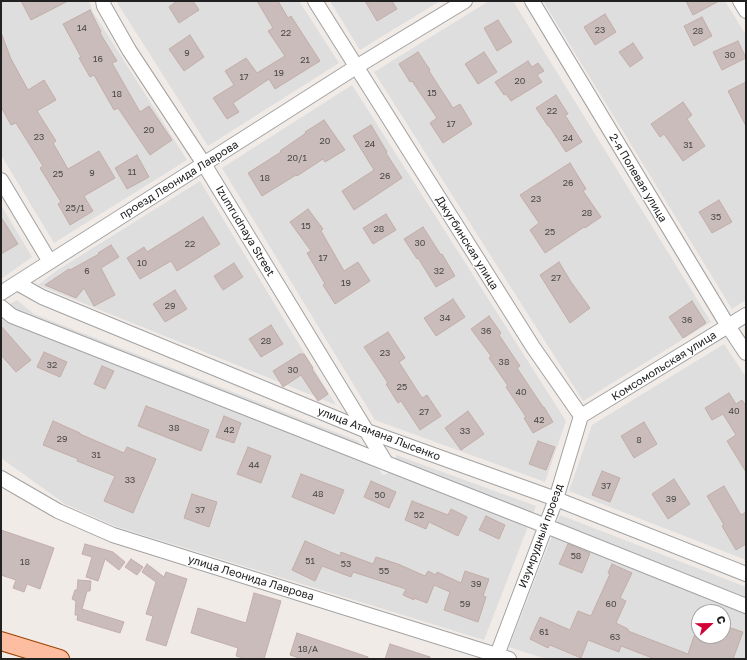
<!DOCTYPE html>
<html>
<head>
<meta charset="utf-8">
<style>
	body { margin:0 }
	#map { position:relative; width:747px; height:660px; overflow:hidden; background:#f1ebe7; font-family:"Golos Text",sans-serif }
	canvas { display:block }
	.frame { position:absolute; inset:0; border:2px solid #212121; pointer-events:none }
	.north { position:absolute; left:691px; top:604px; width:40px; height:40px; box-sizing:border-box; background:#fff; border:1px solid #a6a6a6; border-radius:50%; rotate:68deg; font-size:11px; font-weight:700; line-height:16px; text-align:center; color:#212121 }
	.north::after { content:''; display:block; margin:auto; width:14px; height:18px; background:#d10036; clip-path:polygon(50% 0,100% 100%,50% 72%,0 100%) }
</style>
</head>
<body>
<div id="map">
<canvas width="747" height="660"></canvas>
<div class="frame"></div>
<div class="north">С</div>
</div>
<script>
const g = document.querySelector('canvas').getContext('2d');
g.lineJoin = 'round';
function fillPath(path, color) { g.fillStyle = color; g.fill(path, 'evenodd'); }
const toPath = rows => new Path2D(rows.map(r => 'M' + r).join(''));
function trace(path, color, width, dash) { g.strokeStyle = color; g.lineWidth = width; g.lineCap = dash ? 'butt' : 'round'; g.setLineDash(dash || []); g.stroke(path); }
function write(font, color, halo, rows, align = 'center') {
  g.font = font + ' "Golos Text",sans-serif'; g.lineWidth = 3; g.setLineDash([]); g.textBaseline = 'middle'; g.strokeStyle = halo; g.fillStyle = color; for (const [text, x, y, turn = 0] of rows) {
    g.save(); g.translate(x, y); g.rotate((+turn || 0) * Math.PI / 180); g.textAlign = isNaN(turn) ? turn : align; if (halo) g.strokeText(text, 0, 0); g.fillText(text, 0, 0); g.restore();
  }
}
const residential = toPath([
	[1,1,89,1,93,12,187,160,54,243,1,155],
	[116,1,299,1,339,63,208,146],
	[330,1,440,1,360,50],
	[489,1,513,1,711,322,583,401,374,72],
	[543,1,725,1,746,35,746,300,732,309],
	[352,85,566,421,545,482,375,420,222,168],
	[200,181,336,405,38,285,56,271],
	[1,205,32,257,1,279],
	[17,300,34,314,358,441,383,475,396,470,396,455,536,506,484,640,117,527,65,504,1,458,1,309],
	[724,344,746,377,746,560,569,491,592,425],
	[560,515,746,587,746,659,546,659,509,647],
	[699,612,723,612,723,636,699,636]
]);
const building = toPath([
	[21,1,68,1,31,20,21,1],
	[177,1,193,1,199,10,179,23,169,7,177,1],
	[257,1,278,1,288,18,291,16,320,61,275,89,269,79,233,103,239,112,227,119,213,98,234,85,225,71,246,58,257,73,285,56,268,31,273,28,257,1],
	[365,1,392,1,397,9,377,21,365,1],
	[686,1,719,1,693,15,686,1],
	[90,10,101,32,100,33,117,61,112,63,140,112,149,106,172,140,150,155,118,108,114,110,94,75,90,77,79,58,81,57,63,24,90,10],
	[605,14,616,32,595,45,584,27,605,14],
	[702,17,712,36,694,46,684,26,702,17],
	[498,20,512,42,497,51,484,28,498,20],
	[2,35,11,59,28,90,44,80,56,100,37,111,56,141,53,143,68,169,99,151,115,178,84,196,93,211,70,225,58,204,61,202,40,168,43,166,16,123,11,125,1,107,2,35],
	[190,35,204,57,184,71,169,49,190,35],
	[738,41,746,58,722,70,713,52,738,41],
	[633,43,643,58,630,67,619,52,633,43],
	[418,52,430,70,429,71,453,108,460,104,472,124,443,143,430,123,437,118,412,81,410,82,399,64,418,52],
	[484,52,497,72,478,84,465,64,484,52],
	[528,61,532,67,538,63,544,71,537,75,542,82,511,101,506,94,504,95,495,82,528,61],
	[746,82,746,126,728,91,746,82],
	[556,95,568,114,565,115,582,142,566,152,549,126,548,126,536,108,556,95],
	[683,102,692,115,687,119,705,146,683,161,664,134,660,137,651,124,683,102],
	[324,120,345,150,325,162,323,159,297,176,296,175,262,196,248,173,281,152,280,151,306,133,305,132,324,120],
	[371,125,387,152,386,153,402,178,354,210,342,191,374,170,353,136,371,125],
	[137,155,149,177,127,189,115,168,137,155],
	[570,163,586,189,583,191,601,217,585,228,584,227,545,253,530,230,539,223,520,195,537,184,570,163],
	[719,200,732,222,712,233,699,212,719,200],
	[308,209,323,229,321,231,344,271,358,262,370,281,335,304,323,285,325,284,307,253,311,251,290,222,308,209],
	[386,214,396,230,373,244,363,228,386,214],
	[1,217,18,244,1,254,1,217],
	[203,217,220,244,177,271,171,261,140,279,127,258,144,247,147,252,203,217],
	[423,227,441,255,442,254,455,276,436,287,418,258,417,259,404,239,423,227],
	[111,245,119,257,101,268,115,295,94,306,84,288,76,298,45,285,69,269,70,270,99,254,98,253,111,245],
	[559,262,571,282,590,308,570,323,540,275,559,262],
	[234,263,243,277,223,290,214,276,234,263],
	[175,290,187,309,165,322,153,304,175,290],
	[453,299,465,317,436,336,424,318,453,299],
	[692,301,706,323,683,338,669,317,692,301],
	[489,316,501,333,499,335,520,366,517,368,543,407,544,407,553,422,533,433,524,418,526,417,506,387,508,386,489,358,491,356,471,329,489,316],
	[271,325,283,344,261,357,249,339,271,325],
	[1,326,31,360,16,372,1,355,1,326],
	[388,332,405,358,399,362,422,398,427,395,441,416,420,430,401,401,398,403,386,384,388,383,364,347,388,332],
	[44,352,67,362,60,377,37,367,44,352],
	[300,354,304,354,313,368,312,369,328,394,318,401,301,375,283,387,273,371,300,354],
	[102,366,114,371,105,389,94,384,102,366],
	[729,393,736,404,742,400,746,406,746,472,727,441,736,435,723,414,712,420,705,408,729,393],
	[146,406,209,430,201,451,138,426,146,406],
	[468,411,484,434,461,450,445,428,468,411],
	[224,416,241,423,234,443,216,437,224,416],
	[53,421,80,433,80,434,124,453,127,447,156,459,133,513,104,501,115,476,77,461,78,459,43,445,53,421],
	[644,422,657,444,634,458,621,436,644,422],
	[538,441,555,447,546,470,529,464,538,441],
	[248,447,271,456,261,483,237,474,248,447],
	[602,471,620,478,610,502,592,495,602,471],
	[301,474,344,490,334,514,292,497,301,474],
	[674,479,690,504,668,519,652,494,674,479],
	[371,481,396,492,389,508,364,497,371,481],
	[724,486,741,515,746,512,746,544,736,550,722,526,724,525,707,496,724,486],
	[192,494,217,502,209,527,184,518,192,494],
	[412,501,448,515,451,509,467,517,458,536,429,522,426,529,405,520,412,501],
	[486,516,505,525,499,539,479,530,486,516],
	[1,530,54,548,40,589,27,584,24,592,13,588,16,580,1,575,1,530],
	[305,541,340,556,341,552,373,564,376,557,398,564,425,576,428,571,436,575,437,572,461,583,465,571,489,579,483,596,486,597,478,622,444,610,450,592,434,585,427,603,414,598,414,600,403,595,406,589,353,572,351,577,322,566,315,581,292,570,305,541],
	[85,544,113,552,125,562,119,570,105,559,98,581,86,577,92,557,82,554,85,544],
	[568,544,590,553,582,573,559,564,568,544],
	[131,559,143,567,137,575,125,567,131,559],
	[147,564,164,577,166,572,187,579,166,646,146,640,153,616,146,614,156,582,142,572,147,564],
	[612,564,632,573,620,598,626,601,616,623,628,629,628,631,688,654,694,636,723,636,723,632,725,626,743,632,733,659,655,659,621,646,619,652,588,640,581,658,550,645,548,648,530,639,540,617,570,630,578,611,591,616,610,574,608,573,612,564],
	[78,580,91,581,90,591,87,591,82,609,124,622,120,633,77,620,78,615,75,615,76,601,72,599,75,590,77,590,78,580],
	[254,593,281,601,264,659,246,659,236,656,238,648,191,633,198,608,246,623,254,593],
	[297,633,368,657,368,659,302,659,290,655,297,633],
	[390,644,430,657,430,659,385,659,390,644]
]);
const minor = toPath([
	[103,1,104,6,129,50,204,164,386,463],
	[315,1,533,347,581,416],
	[532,1,728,326,746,353],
	[740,1,746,11],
	[1,180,50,262],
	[17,283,42,297,367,431,556,499,746,574],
	[1,293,356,67,465,1],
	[1,307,12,316,546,526,746,606],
	[581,416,746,315],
	[1,478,58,511,113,535,509,659],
	[497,655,556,499,581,416]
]);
const major = toPath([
	[1,641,60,659]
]);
const numberNames = [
	["14",82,28],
	["23",600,30],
	["28",698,31],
	["22",286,33],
	["9",187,53],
	["30",730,55],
	["16",98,59],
	["21",305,60],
	["19",279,73],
	["17",244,77],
	["20",520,81],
	["15",432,93],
	["18",117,94],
	["22",552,111],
	["17",451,124],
	["20",149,130],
	["23",39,137],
	["24",568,138],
	["20",325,141],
	["24",370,144],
	["31",688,145],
	["20/1",297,158],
	["11",132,172],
	["9",92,173],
	["25",58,174],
	["26",385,176],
	["18",265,178],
	["26",568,183],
	["23",536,199],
	["25/1",75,208],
	["28",587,213],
	["35",716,217],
	["15",306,226],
	["28",379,229],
	["25",550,232],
	["30",420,243],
	["22",190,244],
	["17",323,258],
	["10",142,263],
	["6",87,271],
	["32",439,271],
	["27",556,278],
	["19",346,283],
	["29",170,306],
	["34",445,318],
	["36",687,320],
	["36",486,331],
	["28",266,341],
	["23",385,353],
	["38",504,362],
	["32",52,365],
	["30",293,370],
	["25",402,387],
	["40",521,392],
	["40",734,411],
	["27",424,412],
	["42",539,420],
	["38",174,428],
	["42",229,430],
	["33",465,431],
	["29",62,439],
	["8",639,440],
	["31",96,455],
	["44",254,465],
	["33",130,480],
	["37",606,486],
	["48",318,494],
	["50",380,495],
	["39",671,499],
	["37",200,510],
	["52",419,515],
	["58",576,556],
	["51",310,561],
	["18",25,562],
	["53",346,564],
	["55",384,571],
	["39",476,584],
	["59",465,604],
	["60",611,604],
	["61",544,632],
	["63",615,637],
	["18/А",308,649]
];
const streetNames = [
	["2-я Полевая улица",638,178,59],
	["проезд Леонида Лаврова",179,180,-32],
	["Izumrudnaya Street",245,231,59],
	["Джугбинская улица",467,243,58],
	["Комсомольская улица",664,366,-32],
	["улица Атамана Лысенко",379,434,21],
	["Изумрудный проезд",541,536,-70],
	["улица Леонида Лаврова",251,578,17]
];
fillPath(residential, '#dfdede');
fillPath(building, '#c9bcba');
trace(building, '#c3aea9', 1);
trace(minor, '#a2a2a2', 16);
trace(major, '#9d4100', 20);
trace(minor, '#fff', 14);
trace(major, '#fdbda0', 18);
write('9px', '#4b4847', null, numberNames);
write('11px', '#212121', '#fff', streetNames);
</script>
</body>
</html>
